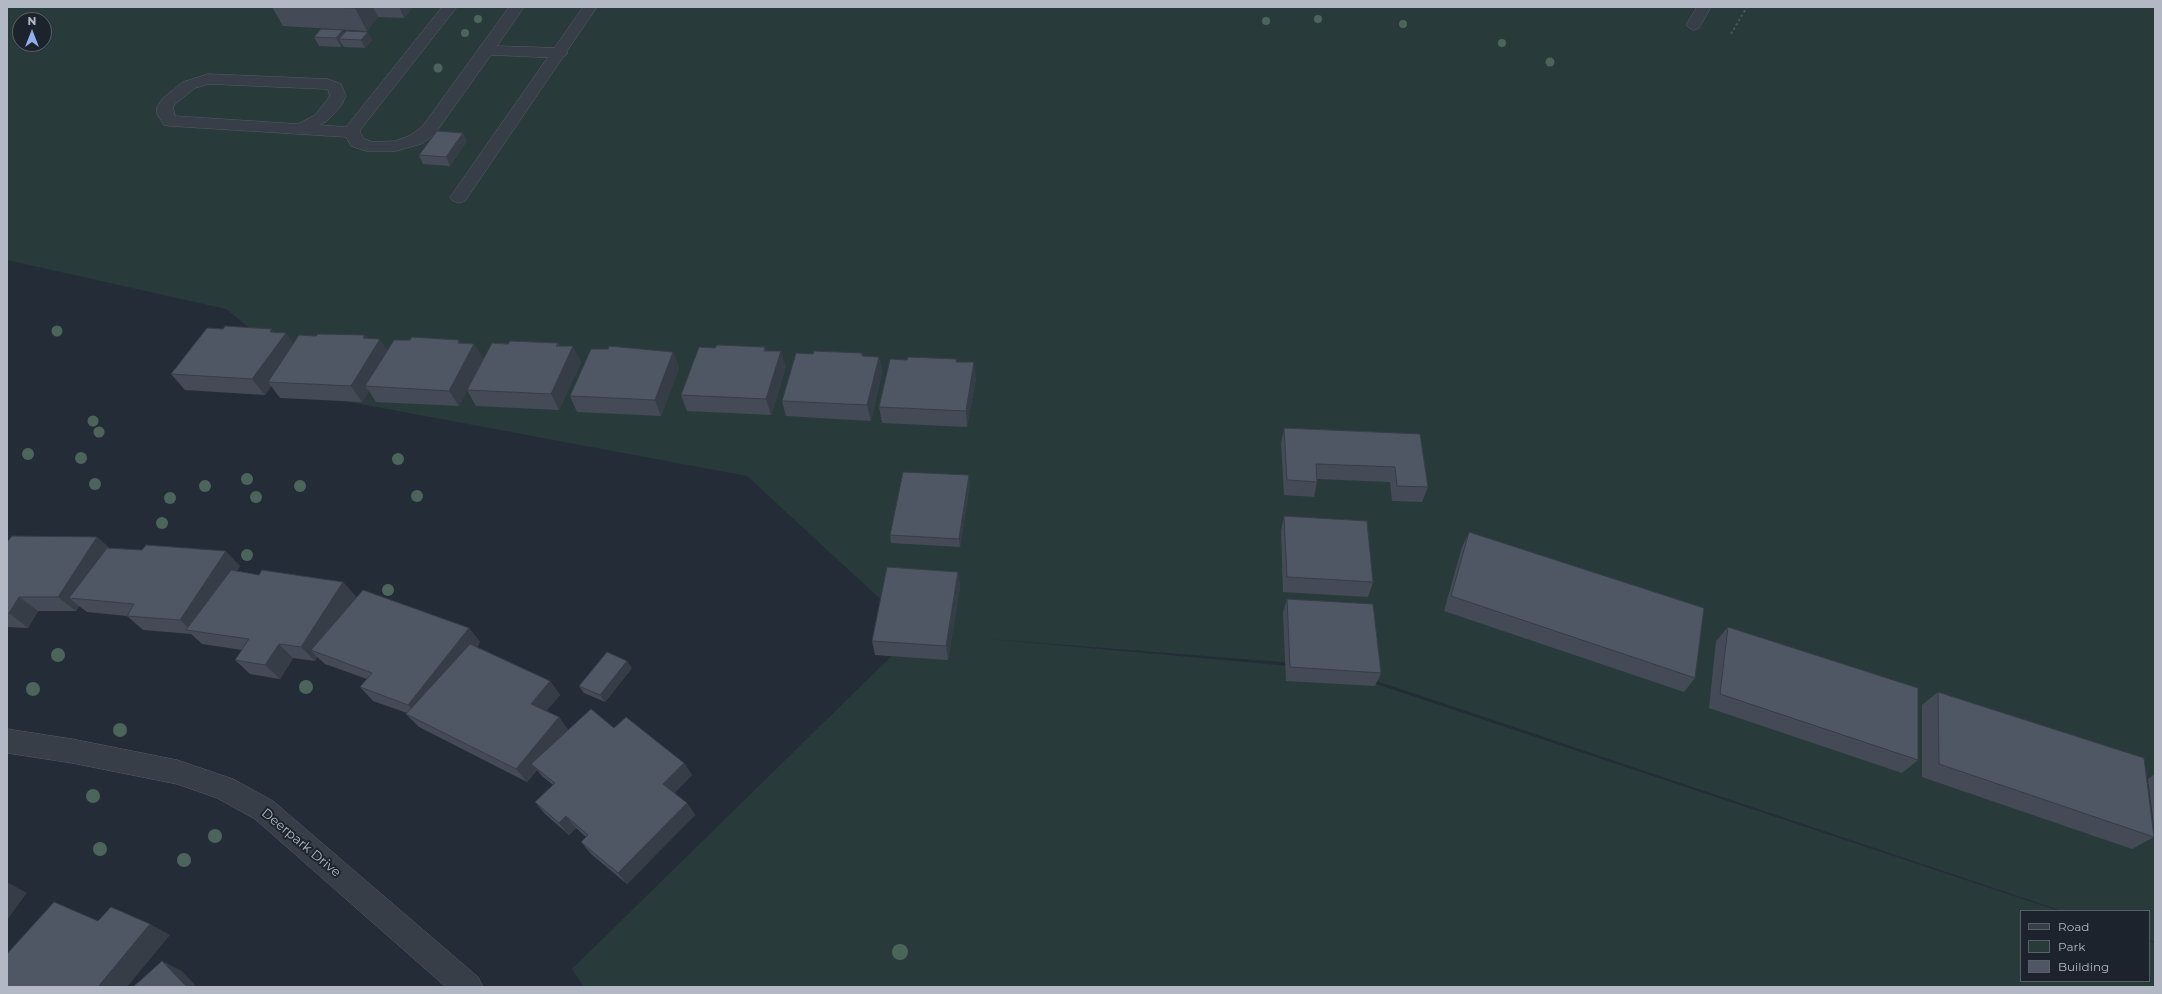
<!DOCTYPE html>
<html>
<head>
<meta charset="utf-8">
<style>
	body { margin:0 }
	#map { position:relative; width:2162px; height:994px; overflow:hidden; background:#242c38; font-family:Montserrat,sans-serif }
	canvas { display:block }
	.frame { position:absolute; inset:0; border:8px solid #b2b9c4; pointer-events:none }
	.legend { position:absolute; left:2020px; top:910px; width:130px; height:72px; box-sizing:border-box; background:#1d232d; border:1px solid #595f69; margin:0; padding:5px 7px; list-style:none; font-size:12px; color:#b2b9c4 }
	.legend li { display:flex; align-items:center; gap:8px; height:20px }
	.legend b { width:20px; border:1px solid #595f69 }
	.north { position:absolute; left:12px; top:12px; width:40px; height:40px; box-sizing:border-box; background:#1d232d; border:1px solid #595f69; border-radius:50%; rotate:0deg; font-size:11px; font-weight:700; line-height:16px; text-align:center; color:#b2b9c4 }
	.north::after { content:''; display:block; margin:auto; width:14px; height:18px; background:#8fafed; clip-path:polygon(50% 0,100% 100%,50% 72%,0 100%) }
</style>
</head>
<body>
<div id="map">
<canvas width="2162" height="994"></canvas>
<div class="frame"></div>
<ul class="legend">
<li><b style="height:5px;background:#373e48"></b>Road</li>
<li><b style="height:11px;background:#293a3b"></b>Park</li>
<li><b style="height:11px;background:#4f5765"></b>Building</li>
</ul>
<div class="north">N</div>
</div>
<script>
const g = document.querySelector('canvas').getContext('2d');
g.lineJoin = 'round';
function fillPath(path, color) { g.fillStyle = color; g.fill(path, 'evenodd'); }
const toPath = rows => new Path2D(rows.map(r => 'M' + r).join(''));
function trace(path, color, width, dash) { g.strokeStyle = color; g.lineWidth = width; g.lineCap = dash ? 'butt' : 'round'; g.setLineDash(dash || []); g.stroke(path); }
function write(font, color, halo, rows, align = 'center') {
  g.font = font + ' Montserrat,sans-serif'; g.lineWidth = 4; g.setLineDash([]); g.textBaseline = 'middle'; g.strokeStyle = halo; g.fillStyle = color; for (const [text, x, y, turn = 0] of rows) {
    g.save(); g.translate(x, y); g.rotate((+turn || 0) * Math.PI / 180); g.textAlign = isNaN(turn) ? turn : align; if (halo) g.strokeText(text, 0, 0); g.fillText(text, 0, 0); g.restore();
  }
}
const green = toPath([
	[7,7,2155,7,2155,942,2149,940,2149,911,2062,911,1332,666,990,639,1334,670,2059,911,2021,911,2021,981,2149,981,2149,941,2155,943,2155,987,584,987,572,969,916,632,747,476,339,400,226,309,7,260],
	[20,20,44,20,44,44,20,44]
]);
const path = toPath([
	[1731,34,1747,7]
]);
const service = toPath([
	[442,7,457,7,361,129,360,132,364,139,373,142,395,141,409,136,422,127,509,7,524,7,497,46,560,48,565,50,568,53,565,56,560,58,491,55,434,135,421,144,396,151,366,151,351,146,346,137,170,126,164,125,157,114,157,107,163,98,183,82,208,74,328,79,341,84,346,96,341,106,327,121,320,125,346,127,442,7],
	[209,84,325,89,328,90,330,96,315,115,298,124,175,116,173,107,175,104,195,88,209,84]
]);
const minor = toPath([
	[583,7,597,7,465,201,459,203,453,201,450,197,453,193,583,7],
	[1697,7,1711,7,1699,28,1694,30,1689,28,1686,25,1697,7],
	[7,729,72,739,177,760,233,779,273,801,478,977,483,987,446,987,255,819,217,798,177,784,72,763,7,753,7,729]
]);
const trees = [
	[478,19,4],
	[1318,19,4],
	[1266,21,4],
	[1403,24,4],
	[465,33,4],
	[1502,43,4],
	[1550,62,4.5],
	[438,68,4.5],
	[57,331,5.5],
	[93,421,5.5],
	[99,432,5.5],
	[28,454,6],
	[81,458,6],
	[398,459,6],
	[247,479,6],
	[95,484,6],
	[205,486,6],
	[300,486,6],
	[417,496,6],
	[256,497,6],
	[170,498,6],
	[162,523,6],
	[247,555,6],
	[388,590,6],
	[58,655,7],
	[306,687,7],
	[33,689,7],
	[120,730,7],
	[93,796,7],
	[215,836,7],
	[100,849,7],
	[184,860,7],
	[900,952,8]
];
const wall = toPath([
	[272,7,413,7,404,18,378,17,367,31,283,26],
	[344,33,372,40,365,48,344,47,342,44,341,47,319,46,314,37],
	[467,141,450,166,423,164,419,155],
	[274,332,294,344,367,339,387,350,410,340,459,340,461,343,474,344,483,359,508,344,558,343,559,346,581,362,559,410,476,406,467,390,459,406,376,402,369,391,362,402,280,398,271,386,265,395,185,390,171,374],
	[765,347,766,351,786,367,771,415,687,411,681,395,715,348],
	[673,352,679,368,661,416,577,412,570,396],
	[862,353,863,356,879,357,882,372,871,421,786,416,782,401,813,354],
	[957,359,957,362,976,378,967,427,882,423,879,407,907,360],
	[1284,428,1420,434,1428,487,1422,502,1392,501,1390,482,1317,479,1317,482,1314,497,1284,495,1281,444],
	[970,483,960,547,891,543,890,535],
	[1284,516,1373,582,1368,597,1283,592,1281,531],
	[1469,532,1695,678,1684,692,1444,611,1462,547],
	[97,537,109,548,240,566,237,571,259,575,343,582,356,597,353,602,469,628,480,642,477,647,550,681,560,695,546,711,559,717,568,730,614,728,684,763,692,775,674,793,687,803,695,815,627,884,591,854,581,842,586,837,576,828,569,835,545,814,535,802,553,785,542,776,537,770,527,782,419,727,406,714,407,713,373,701,360,687,367,679,325,664,317,657,315,661,293,658,280,679,250,674,235,660,242,650,202,644,191,634,143,630,127,616,87,612,79,606,76,611,38,611,28,628,7,627,7,541],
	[958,572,960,587,948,660,875,655,872,641],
	[1287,599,1381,673,1375,686,1286,681,1283,613],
	[1728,627,1918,760,1902,773,1709,708,1716,641],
	[632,668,605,702,584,693,579,686],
	[1938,692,2154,837,2132,849,1922,777,1922,705],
	[2155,774,2155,833,2148,779]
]);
const shadedWall = toPath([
	[357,7,373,7,378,17,367,31,355,8],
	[399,7,413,7,404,18],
	[343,30,347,38,339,39,342,44,341,47,336,38],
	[368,32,372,40,365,48,361,40],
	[463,133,467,141,450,166,446,157],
	[272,329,280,340,286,333,297,349,268,382,271,386,265,395,252,379,270,332],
	[365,335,374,349,380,339,390,355,365,386,369,391,362,402,351,386,363,338],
	[459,340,468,355,474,344,483,359,459,406,449,391,458,343],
	[573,346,581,362,559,410,551,394],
	[781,351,786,367,771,415,766,399],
	[673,352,679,368,661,416,655,400],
	[879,357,882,372,871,421,867,405],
	[974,362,976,378,967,427,966,411],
	[969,475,970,483,960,547,959,539],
	[97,537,114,552,69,598,79,606,76,611,58,597],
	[226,551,240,566,198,632,192,631,180,620],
	[958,572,960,587,948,660,946,646],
	[343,582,356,597,320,653,311,650,317,657,315,661,301,647],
	[19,597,38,611,28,628,9,613],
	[469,628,480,642,421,718,408,705],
	[279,644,293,658,280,679,265,665],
	[627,661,632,668,605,702,600,695],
	[550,681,560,695,541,717,531,704],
	[559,717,568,730,531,764,537,770,527,782,516,769],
	[684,763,692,775,671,797,663,784],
	[687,803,695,815,627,884,618,873],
	[566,816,576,828,569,835,559,823],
	[7,882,27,893,7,920],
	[150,924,170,935,127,987,98,987],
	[162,961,182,971,197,987,187,987]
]);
const building = toPath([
	[330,7,357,7,355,8,330,7],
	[321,29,343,30,336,38,314,37,321,29],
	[346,31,368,32,361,40,339,39,346,31],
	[437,131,463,133,446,157,419,155,437,131],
	[225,326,272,329,270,332,286,333,252,379,171,374,207,328,223,329,225,326],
	[318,334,365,335,363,338,380,339,351,386,268,382,299,335,316,336,318,334],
	[412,337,459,340,458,343,474,344,449,391,365,386,394,340,410,340,412,337],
	[510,341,558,343,556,346,573,346,551,394,467,390,492,343,508,344,510,341],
	[717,345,765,347,764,351,781,351,766,399,681,395,699,347,715,348,717,345],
	[609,346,673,352,655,400,570,396,591,349,608,349,609,346],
	[814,351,862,353,862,356,879,357,867,405,782,401,796,353,813,354,814,351],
	[908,357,957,359,956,362,974,362,966,411,879,407,890,359,907,360,908,357],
	[1284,428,1420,434,1428,487,1397,486,1395,467,1316,464,1317,482,1287,480,1284,428],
	[903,472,969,475,959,539,890,535,903,472],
	[1284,516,1367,521,1373,582,1287,577,1284,516],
	[1469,532,1704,608,1695,678,1451,596,1469,532],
	[12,536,97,537,58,597,19,597,9,613,7,613,7,541,8,541,12,536],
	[146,545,226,551,180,620,127,616,134,604,69,598,107,548,142,550,146,545],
	[887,567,958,572,946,646,872,641,887,567],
	[231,570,259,575,262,570,343,582,301,647,279,644,265,665,235,660,249,639,186,630,231,570],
	[363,590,469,628,408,705,360,687,372,673,311,650,363,590],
	[1287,599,1373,604,1381,673,1290,667,1287,599],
	[1728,627,1918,688,1918,760,1720,694,1728,627],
	[470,644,550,681,531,704,559,717,516,769,406,714,470,644],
	[607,652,627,661,600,695,579,686,607,652],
	[1938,692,2144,758,2154,837,1939,764,1938,692],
	[591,709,614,728,626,717,684,763,663,784,687,803,618,873,581,842,588,835,566,816,559,823,535,802,555,783,531,764,591,709],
	[54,902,98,921,111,907,150,924,98,987,7,987,7,954,54,902],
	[162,961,187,987,133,987,162,961]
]);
const nearStreetnames = [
	["Deerpark Drive",301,843,40]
];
fillPath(green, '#293a3b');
trace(service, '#555c66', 1);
trace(minor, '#555c66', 1);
trace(path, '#465558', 2, [2.5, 2.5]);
fillPath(service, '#373e48');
fillPath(minor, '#373e48');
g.fillStyle = '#4c655b';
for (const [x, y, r] of trees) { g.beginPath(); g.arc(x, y, r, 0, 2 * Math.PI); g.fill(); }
fillPath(wall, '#444b57');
fillPath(shadedWall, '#373d47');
fillPath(building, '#4f5765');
trace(building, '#373d47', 1);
write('13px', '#b2b9c4', '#1d232d', nearStreetnames);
</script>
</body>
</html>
